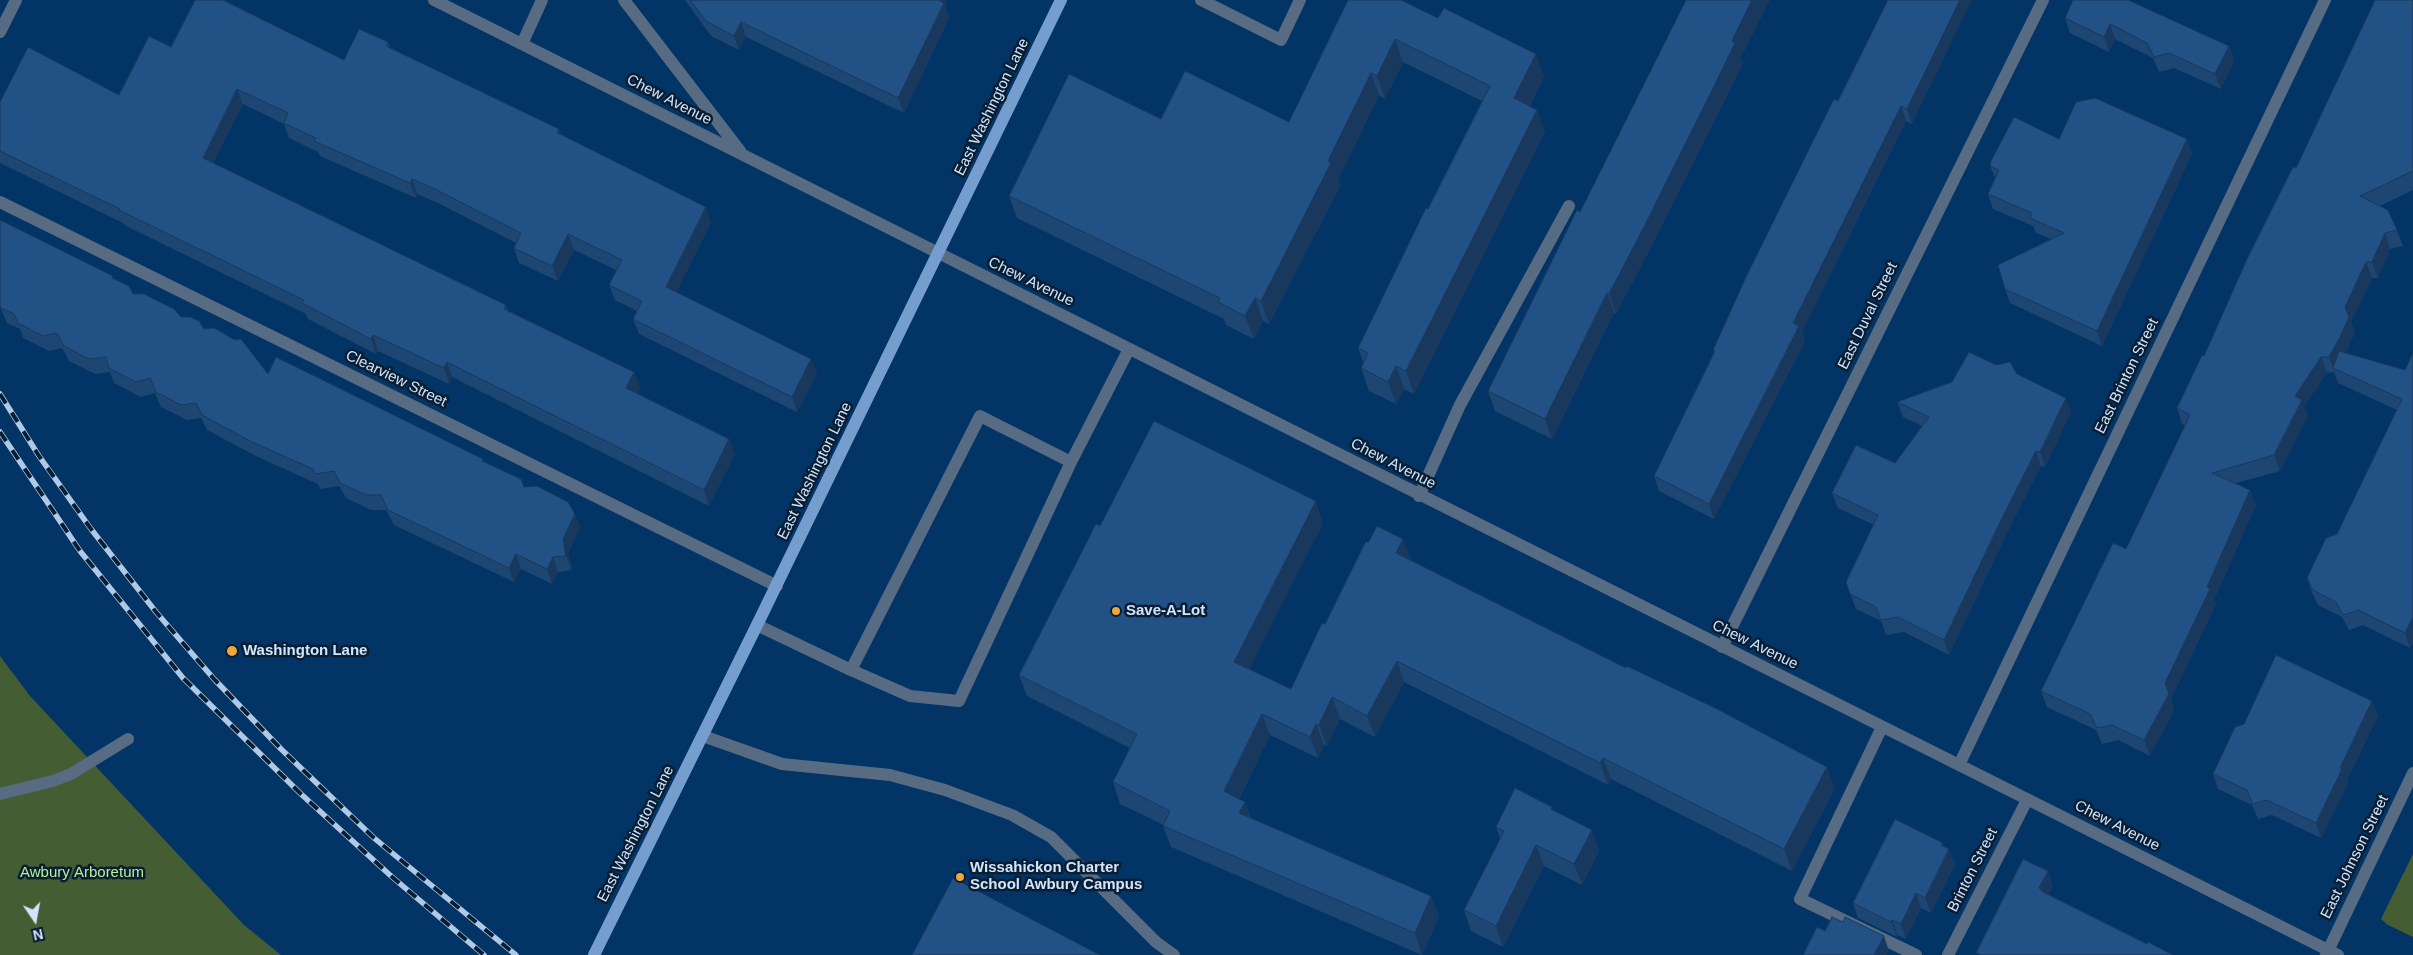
<!DOCTYPE html>
<html>
<head>
<meta charset="utf-8">
<style>
	body { margin:0 }
	#map { position:relative; width:2413px; height:955px; overflow:hidden; background:#023566; font-family:Helvetica,sans-serif }
	canvas { display:block }
	.north { position:absolute; left:10px; top:895px; width:50px; height:50px; -webkit-text-stroke:4px #0a1e33; paint-order:stroke; rotate:168deg; font-size:14px; font-weight:700; line-height:20px; text-align:center; color:#d1e5fe }
	.north::after { content:''; display:block; margin:auto; width:18px; height:22px; background:#d1e5fe; clip-path:polygon(50% 0,100% 100%,50% 72%,0 100%) }
</style>
</head>
<body>
<div id="map">
<canvas width="2413" height="955"></canvas>
<div class="north">N</div>
</div>
<script>
const g = document.querySelector('canvas').getContext('2d');
g.lineJoin = 'round';
function fillPath(path, color) { g.fillStyle = color; g.fill(path, 'evenodd'); }
const toPath = rows => new Path2D(rows.map(r => 'M' + r).join(''));
function trace(path, color, width, dash) { g.strokeStyle = color; g.lineWidth = width; g.lineCap = dash ? 'butt' : 'round'; g.setLineDash(dash || []); g.stroke(path); }
function write(font, color, halo, rows, align = 'center') {
  g.font = font + ' Helvetica,sans-serif'; g.lineWidth = 5; g.setLineDash([]); g.textBaseline = 'middle'; g.strokeStyle = halo; g.fillStyle = color; for (const [text, x, y, turn = 0] of rows) {
    g.save(); g.translate(x, y); g.rotate((+turn || 0) * Math.PI / 180); g.textAlign = isNaN(turn) ? turn : align; if (halo) g.strokeText(text, 0, 0); g.fillText(text, 0, 0); g.restore();
  }
}
const green = toPath([
	[0,656,30,696,244,925,281,955,0,955],
	[2413,854,2413,937,2388,925,2381,919]
]);
const minor = toPath([
	[434,0,2338,955],
	[624,0,740,151],
	[1201,0,1281,40,1300,0],
	[0,32,16,0],
	[522,44,542,0],
	[0,202,777,586],
	[1071,462,980,416,851,670,910,696,959,701,1071,462,1129,349],
	[1419,496,1460,405,1569,206],
	[757,625,851,670],
	[1722,647,2043,0],
	[1882,727,1800,899,1916,955],
	[703,736,782,764,890,775,945,790,1012,815,1051,837,1156,942,1174,955],
	[1959,765,2325,0],
	[0,794,53,781,71,774,128,739],
	[1948,955,2027,800],
	[2326,955,2413,773]
]);
const major = toPath([
	[594,955,757,625,1061,0]
]);
const rail = toPath([
	[0,394,39,456,91,529,156,612,214,679,281,749,374,838,516,955],
	[0,432,80,551,183,678,301,794,391,876,484,955]
]);
const wall = toPath([
	[685,0,947,0,945,5,949,18,904,113,746,37,739,50,711,36],
	[1348,0,1438,18,1536,54,1544,77,1530,106,1545,132,1414,394,1404,389,1396,404,1369,391,1361,368,1363,362,1358,348,1482,101,1403,62,1385,99,1379,95,1338,180,1340,186,1269,324,1263,321,1254,339,1226,325,1224,319,1017,218,1009,196,1161,119,1289,122],
	[1888,0,1912,124,1906,121,1802,332,1805,341,1714,519,1659,491,1654,476,1714,352,1713,350],
	[2073,0,2229,46,2234,61,2221,89,2174,68,2159,72,2153,58,2115,39,2109,52,2070,33,2065,18],
	[2413,0,2413,190,2380,206,2397,230,2403,246,2390,249,2378,278,2372,278,2351,322,2355,332,2346,353,2405,370,2413,353,2413,643,2410,648,2363,625,2349,630,2342,617,2318,605,2312,593,2307,578,2337,534,2397,410,2338,383,2334,372,2327,373,2304,406,2308,416,2280,471,2236,483,2256,505,2214,600,2216,604,2171,699,2174,710,2150,756,2118,740,2102,744,2096,730,2047,707,2041,691,2126,549,2185,426,2182,424,2177,408,2204,356,2296,168],
	[388,42,390,48,562,135,711,222,676,293,817,374,797,412,639,334,633,319,637,311,615,300,609,285,616,270,574,250,558,281,519,263,514,248,516,243,438,203,417,194,416,198,320,156,318,152,289,138,284,124,243,104,213,163,506,305,508,311,634,372,640,388,637,393,735,454,709,506,452,377,449,384,378,351,376,354,308,319,306,314,124,225,123,223,0,163,0,102,119,95,344,60],
	[1741,58,1743,63,1726,98,1653,243,1616,314,1614,313,1552,439,1495,411,1488,391],
	[2059,139,2187,139,2192,154,2102,346,2010,303,2005,289,2051,239,2036,233,2033,226,1993,209,1988,194,1995,178,1990,166],
	[0,220,113,276,114,279,133,294,204,329,268,374,484,462,524,487,575,514,580,528,568,553,572,570,558,572,552,584,521,569,514,582,394,525,386,510,371,510,346,498,339,486,320,489,318,484,258,457,207,430,201,418,187,420,161,407,155,393,141,397,114,383,110,372,95,374,69,361,62,348,49,351,23,338,20,329,7,323,0,307],
	[1996,365,2017,374,2071,412,2045,467,2041,466,2008,531,1949,655,1904,632,1886,635,1881,621,1856,609,1846,582,1874,525,1838,508,1832,493,1895,463,1922,426,1903,417,1897,402],
	[1323,523,1249,669,1291,689,1368,543,1411,560,1835,788,1792,871,1611,779,1608,785,1404,682,1375,737,1340,719,1327,746,1324,745,1318,758,1270,735,1239,799,1245,802,1251,818,1431,896,1439,917,1422,955,1171,847,1163,826,1164,825,1120,804,1113,782,1130,748,1027,696,1019,675,1100,526],
	[2372,701,2378,716,2347,780,2348,784,2321,838,2272,815,2258,819,2252,805,2218,789,2213,774],
	[1554,811,1592,830,1599,851,1582,885,1544,866,1503,947,1471,931,1464,910,1500,839,1496,827],
	[1943,843,1944,846,1955,864,1931,913,1921,908,1906,939,1897,935,1897,937,1858,918,1853,903]
]);
const shadedWall = toPath([
	[936,0,947,0,945,5,949,18,904,113,898,98],
	[1752,0,1770,0,1741,58,1743,63,1726,98,1653,243,1616,314,1609,294],
	[1960,0,1972,0,1912,124,1907,109],
	[741,22,746,37,739,50,734,36],
	[2110,24,2115,39,2109,52,2104,37],
	[1395,39,1403,62,1385,99,1377,76],
	[2229,46,2234,61,2221,89,2215,74],
	[1536,54,1544,77,1522,121,1514,98],
	[1371,73,1379,95,1338,180,1340,186,1269,324,1261,301,1328,161],
	[237,89,243,104,208,173,203,158],
	[1901,106,1906,121,1802,332,1805,341,1714,519,1709,504,1793,323],
	[1537,110,1545,132,1414,394,1406,371],
	[559,129,565,144,557,133],
	[2187,139,2192,154,2102,346,2097,331],
	[412,179,417,194,416,198,410,183],
	[706,207,711,222,671,303,666,287],
	[2385,233,2390,249,2378,278,2372,262],
	[568,234,574,250,558,281,552,266],
	[2366,262,2372,278,2351,322,2355,332,2346,353,2337,370,2333,368,2329,357,2345,307],
	[1607,293,1614,313,1552,439,1545,419],
	[1255,298,1263,321,1254,339,1245,316],
	[373,335,378,351,376,354,371,339],
	[2321,357,2327,373,2304,406,2308,416,2280,471,2274,455,2295,396],
	[811,359,817,374,797,412,792,397],
	[447,362,452,377,449,384,444,368],
	[1396,366,1404,389,1396,404,1388,382],
	[634,372,640,388,632,404,626,388],
	[2066,398,2071,412,2045,467,2040,452],
	[729,439,735,454,709,506,704,490],
	[2036,451,2041,466,2008,531,1949,655,1944,640,2003,516],
	[2250,490,2256,505,2214,600,2216,604,2171,699,2174,710,2150,756,2144,740,2165,683],
	[1316,501,1323,523,1242,684,1234,662],
	[575,514,580,528,568,553,572,570,566,556,563,539],
	[1403,539,1411,560,1396,553],
	[516,554,521,569,514,582,509,568],
	[553,557,558,572,552,584,547,569],
	[2413,617,2413,643,2410,648,2405,633],
	[1397,661,1404,682,1375,737,1367,716],
	[1332,697,1340,719,1327,746,1319,725],
	[2372,701,2378,716,2347,780,2348,784,2321,838,2316,823,2340,768],
	[1262,714,1270,735,1232,812,1224,791],
	[1316,724,1324,745,1318,758,1310,737],
	[1603,758,1611,779,1608,785,1600,763],
	[1827,767,1835,788,1792,871,1784,849],
	[1245,802,1252,823,1239,813],
	[1592,830,1599,851,1582,885,1574,864],
	[1943,843,1947,854,1949,849,1955,864,1931,913,1925,898,1941,845],
	[1536,845,1544,866,1503,947,1496,926],
	[2048,871,2053,886,2045,903,2039,888],
	[1916,893,1921,908,1906,939,1901,924],
	[1431,896,1439,917,1422,955,1415,933],
	[1892,920,1897,935,1897,937,1891,922],
	[1884,936,1889,951,1887,955,1874,955]
]);
const building = toPath([
	[195,0,223,0,344,60,359,29,388,42,386,46,559,129,557,133,560,134,706,207,666,287,811,359,792,397,633,319,642,301,609,285,622,260,568,234,552,266,514,248,521,233,433,188,412,179,410,183,314,141,316,138,284,123,288,113,237,89,203,158,506,305,504,309,634,372,626,388,729,439,704,490,447,362,444,368,373,335,371,339,302,303,304,300,119,210,120,209,0,151,0,102,28,47,119,95,149,36,171,47,195,0],
	[690,0,938,0,944,3,898,98,741,22,734,36,706,21,690,0],
	[1348,0,1401,0,1438,18,1444,8,1536,54,1514,98,1537,110,1406,371,1396,366,1388,382,1361,368,1368,353,1358,348,1426,208,1428,209,1490,86,1395,39,1377,76,1371,73,1328,161,1331,163,1261,301,1255,298,1245,316,1218,302,1220,298,1009,196,1069,74,1161,119,1185,71,1289,122,1348,0],
	[1686,0,1752,0,1732,41,1735,43,1718,78,1646,223,1609,294,1607,293,1545,419,1488,391,1577,210,1580,212,1686,0],
	[1888,0,1960,0,1907,109,1901,106,1793,323,1799,326,1709,504,1654,476,1715,351,1713,350,1746,277,1817,133,1834,99,1838,101,1888,0],
	[2073,0,2128,0,2229,46,2215,74,2169,53,2154,57,2147,43,2110,24,2104,37,2065,18,2073,0],
	[2375,0,2413,0,2413,171,2360,196,2388,210,2397,230,2385,233,2372,262,2366,262,2345,307,2349,317,2340,337,2329,357,2321,357,2295,396,2302,400,2274,455,2212,473,2250,490,2207,587,2210,589,2165,683,2169,694,2144,740,2112,725,2097,728,2090,714,2041,691,2113,543,2126,549,2190,415,2177,408,2202,355,2204,356,2247,259,2293,167,2296,168,2375,0],
	[2095,98,2187,139,2097,331,2005,289,1998,265,2064,233,2030,218,2032,213,1988,194,1999,170,1990,166,1991,161,2014,117,2059,139,2076,102,2095,98],
	[0,220,113,276,112,278,129,286,133,294,144,294,174,309,181,317,190,317,199,321,204,329,214,328,235,340,241,339,268,374,276,357,483,459,482,461,521,479,524,487,537,486,568,502,575,514,563,539,566,556,553,557,547,569,516,554,509,568,388,510,381,495,366,495,340,483,334,471,315,474,313,469,252,442,202,415,196,403,181,405,156,392,150,378,136,382,109,368,106,357,89,359,64,346,57,333,43,336,18,323,14,314,1,308,0,304,0,220],
	[2339,351,2405,370,2413,353,2413,617,2405,633,2358,610,2343,615,2336,602,2313,590,2307,578,2326,538,2337,534,2402,399,2333,368,2339,351],
	[1969,352,1996,365,2010,362,2017,374,2066,398,2040,452,2036,451,2003,516,1944,640,1898,617,1881,620,1876,607,1850,594,1846,582,1878,515,1832,493,1856,445,1895,463,1929,417,1897,402,1952,382,1969,352],
	[1154,421,1316,501,1234,662,1291,689,1322,623,1325,624,1366,541,1368,543,1377,526,1403,539,1396,553,1626,668,1627,666,1717,709,1827,767,1784,849,1603,758,1600,763,1397,661,1367,716,1332,697,1319,725,1316,724,1310,737,1262,714,1224,791,1245,802,1239,813,1431,896,1415,933,1163,826,1170,811,1113,782,1137,734,1019,675,1096,524,1100,526,1154,421],
	[2276,655,2372,701,2340,768,2342,769,2316,823,2267,800,2253,804,2247,790,2213,774,2235,727,2244,724,2276,655],
	[1515,788,1552,807,1551,809,1592,830,1574,864,1536,845,1496,926,1464,910,1504,831,1496,827,1515,788],
	[1895,819,1943,843,1941,845,1949,849,1925,898,1916,893,1901,924,1892,920,1891,922,1853,903,1895,819],
	[2023,859,2048,871,2039,888,2043,892,2147,944,2148,942,2173,955,1981,955,1976,953,2023,859],
	[953,878,1100,955,912,955,953,878],
	[1832,917,1843,922,1845,917,1884,936,1874,955,1803,955,1817,927,1825,931,1832,917]
]);
const markers = [
	[1116,611,5,"#eea73d"],
	[232,651,6,"#eea73d"],
	[960,877,5,"#eea73d"]
];
const streetNames = [
	["Chew Avenue",669,100,27],
	["East Washington Lane",992,107,-64],
	["Chew Avenue",1031,282,26],
	["East Duval Street",1868,316,-64],
	["East Brinton Street",2127,376,-64],
	["Clearview Street",396,379,26],
	["Chew Avenue",1393,464,27],
	["East Washington Lane",815,471,-64],
	["Chew Avenue",1755,645,26],
	["Chew Avenue",2117,826,27],
	["East Washington Lane",636,834,-63],
	["East Johnson Street",2355,857,-64],
	["Brinton Street",1973,870,-63]
];
const poiNames = [
	["Save-A-Lot",1126,611],
	["Washington Lane",243,651],
	["Wissahickon Charter",970,868],
	["School Awbury Campus",970,885]
];
const parkNames = [
	["Awbury Arboretum",82,873]
];
fillPath(green, '#445d33');
trace(minor, '#576b83', 12);
trace(major, '#759ecf', 12);
trace(rail, '#b0c9e6', 5.5);
trace(rail, '#0a1e33', 4, [11]);
fillPath(wall, '#1d4672');
fillPath(shadedWall, '#18395d');
fillPath(building, '#225185');
trace(building, '#18395d', 1);
for (const [x, y, r, color] of markers) { const dot = new Path2D(); dot.arc(x, y, r, 0, 2 * Math.PI); g.fillStyle = color; g.fill(dot); trace(dot, '#0a1e33', 2); }
write('15px', '#d1e5fe', '#0a1e33', streetNames);
write('bold 15px', '#d1e5fe', '#0a1e33', poiNames, 'left');
write('15px', '#b9ee94', '#0a1e33', parkNames);
</script>
</body>
</html>
